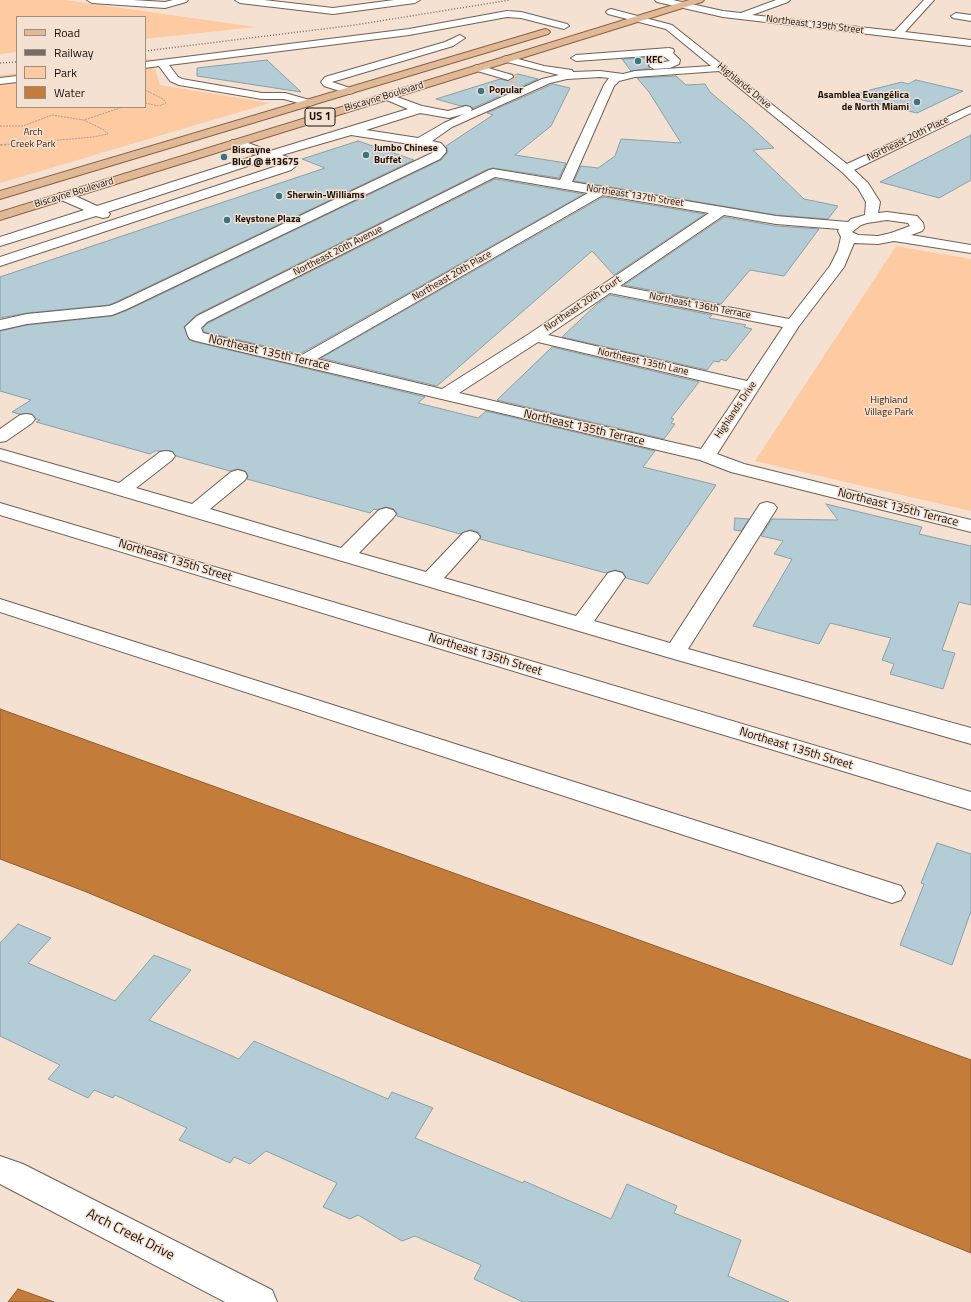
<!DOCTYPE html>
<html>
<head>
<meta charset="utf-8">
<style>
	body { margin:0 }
	#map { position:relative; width:971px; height:1302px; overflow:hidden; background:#f5e1d2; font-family:"Titillium Web",sans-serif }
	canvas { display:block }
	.legend { position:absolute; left:16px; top:16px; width:130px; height:92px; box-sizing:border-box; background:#f5e1d2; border:1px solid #9d8e83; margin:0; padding:5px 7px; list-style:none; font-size:12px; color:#19120d }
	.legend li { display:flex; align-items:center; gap:8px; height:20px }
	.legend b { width:20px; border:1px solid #9d8e83 }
</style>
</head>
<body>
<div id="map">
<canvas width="971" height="1302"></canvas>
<ul class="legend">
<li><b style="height:5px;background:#dfb998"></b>Road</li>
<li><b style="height:5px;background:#786c63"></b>Railway</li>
<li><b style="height:11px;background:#fdcaa2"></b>Park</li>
<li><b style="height:11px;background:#c47c3a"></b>Water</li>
</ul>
</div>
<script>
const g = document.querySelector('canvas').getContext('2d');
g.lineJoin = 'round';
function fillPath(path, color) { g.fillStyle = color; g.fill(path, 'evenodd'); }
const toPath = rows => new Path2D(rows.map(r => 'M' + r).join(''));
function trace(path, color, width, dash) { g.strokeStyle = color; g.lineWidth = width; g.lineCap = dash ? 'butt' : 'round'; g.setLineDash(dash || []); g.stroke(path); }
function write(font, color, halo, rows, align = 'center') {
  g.font = font + ' "Titillium Web",sans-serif'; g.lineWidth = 3; g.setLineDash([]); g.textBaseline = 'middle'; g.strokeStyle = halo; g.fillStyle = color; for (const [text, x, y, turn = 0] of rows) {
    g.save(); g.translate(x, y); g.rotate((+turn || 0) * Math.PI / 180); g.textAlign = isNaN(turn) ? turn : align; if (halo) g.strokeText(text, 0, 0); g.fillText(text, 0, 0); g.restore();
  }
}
const green = toPath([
	[0,0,65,0,256,27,145,39,145,17,17,17,17,52,0,54],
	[145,59,152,59,160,85,270,103,0,183,0,75,17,73,17,107,145,107],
	[896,246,971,259,971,511,755,461]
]);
const water = toPath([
	[0,709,971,1060,971,1253,407,1026,84,891,0,859,0,709],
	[18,1289,54,1302,8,1302,18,1289]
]);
const building = toPath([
	[657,57,661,61,650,63,648,66,650,68,631,71,622,59,657,57],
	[267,60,301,92,197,76,197,68,267,60],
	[518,74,538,79,473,108,466,105,461,106,436,99,500,79,509,81,514,78,514,75,518,74],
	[676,76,686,85,705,84,710,92,748,124,774,148,753,150,804,199,838,206,828,219,776,215,574,181,581,166,598,168,615,156,621,139,681,143,649,92,637,78,676,76],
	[916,80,963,91,917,113,846,96,902,82,908,84,916,80],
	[553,84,570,88,551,126,515,155,566,163,559,178,493,168,488,169,196,315,184,327,189,340,196,342,425,397,418,403,478,418,486,411,655,451,643,467,716,485,648,584,626,578,623,572,615,570,606,573,480,539,481,536,478,532,470,530,460,534,397,516,397,513,394,509,386,507,377,510,374,509,370,513,247,479,248,475,245,471,238,469,230,471,176,456,172,451,155,451,150,454,36,422,40,420,36,419,32,414,19,414,12,412,31,400,0,391,0,331,27,325,112,316,128,310,441,160,448,152,446,146,493,115,487,113,553,84],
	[971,135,971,180,939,198,880,182,971,135],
	[358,141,414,160,116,302,109,305,27,313,0,318,0,277,325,168,302,159,358,141],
	[495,179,584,194,300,354,204,332,203,328,208,323,495,179],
	[603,197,705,214,614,275,592,251,437,386,321,358,603,197],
	[724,217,776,226,819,229,784,276,750,270,721,304,624,285,724,217],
	[610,295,712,315,709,318,746,325,744,327,752,329,726,361,721,359,719,362,714,361,707,370,562,337,597,304,610,295],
	[552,347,699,382,671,418,674,419,671,423,675,424,664,439,497,400,552,347],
	[826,504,922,527,919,534,971,546,971,605,959,602,942,650,955,653,943,689,890,674,894,664,882,660,891,638,830,623,819,644,753,626,792,559,774,554,783,541,761,536,772,519,838,520,826,504],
	[735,518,749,519,741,531,734,530,735,518],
	[937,843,971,854,971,911,952,965,900,945,924,884,921,883,937,843],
	[18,924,51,938,28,963,115,1001,154,955,191,970,149,1020,239,1059,254,1041,388,1099,392,1092,433,1108,415,1138,523,1183,524,1181,611,1219,627,1184,677,1206,674,1213,741,1240,728,1276,789,1302,523,1302,474,1279,481,1265,415,1236,402,1241,358,1215,350,1219,323,1207,337,1183,266,1151,250,1164,234,1157,230,1163,179,1140,187,1128,115,1095,113,1098,94,1090,88,1098,48,1079,60,1065,0,1036,0,943,18,924]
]);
const minorTunnel = toPath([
	[508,77,517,80]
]);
const pathFar1 = toPath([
	[145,90,163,99,166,103,159,106,145,103],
	[74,107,85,107],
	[0,126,23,126,52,115,84,120],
	[15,144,93,137,108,134,104,130,84,120,123,107]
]);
const path = toPath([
	[0,145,27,143]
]);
const minor = toPath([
	[87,0,133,0,165,2,173,0,188,0,186,2,165,8,92,3,87,0],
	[235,0,264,0,333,8,394,0,420,0,415,3,333,14,240,3,235,0],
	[655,0,673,0,723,11,741,13,776,0,790,0,788,2,752,15,895,31,924,0,934,0,905,32,971,40,971,46,723,17,657,2,655,0],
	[611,9,672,25,847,164,971,106,971,113,854,170,868,183,880,202,878,213,887,212,917,216,923,223,924,228,922,231,911,235,971,245,971,253,894,241,878,244,854,243,844,267,799,326,717,454,744,464,971,520,971,532,731,472,700,460,196,341,190,339,188,336,185,327,197,316,489,170,493,169,560,180,604,85,609,78,600,77,567,79,550,83,452,127,432,141,441,143,446,149,446,152,440,159,127,309,112,315,27,324,0,330,0,320,27,314,109,306,117,303,432,153,434,150,429,147,351,135,282,155,292,159,295,162,297,165,291,170,0,266,0,257,283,164,269,159,108,212,110,214,108,217,103,218,96,216,0,246,0,237,84,210,59,199,57,196,59,193,69,193,97,206,257,155,232,146,230,143,232,140,240,140,270,151,408,109,382,98,380,96,386,93,422,106,448,111,466,106,470,107,472,109,471,111,542,79,559,75,503,61,502,59,503,57,507,56,544,66,572,70,573,72,600,71,623,74,635,71,711,66,666,29,608,14,606,12,608,10,611,9],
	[719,71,842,172,858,188,866,202,865,215,851,219,848,222,776,216,572,182,614,86,619,81,635,77,719,71],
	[420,113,449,118,464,114,444,123,418,138,366,130,420,113],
	[495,177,588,193,300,356,203,333,201,328,207,322,495,177],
	[603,195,709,213,529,334,442,389,317,359,603,195],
	[724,215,776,224,839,229,838,231,841,237,838,250,830,266,789,319,620,286,724,215],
	[887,220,908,223,910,226,891,233,878,236,858,235,852,232,861,225,867,223,887,220],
	[610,293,783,327,747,381,548,335,610,293],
	[538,342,741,390,701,449,459,393,538,342],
	[507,11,521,12,567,24,569,26,564,29,521,18,507,17,409,35,169,65,178,77,182,79,262,93,285,93,313,101,315,103,313,105,309,106,284,99,262,99,179,85,170,81,159,66,145,68,145,62,409,29,507,11],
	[956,13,971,15,971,21,953,18,951,16,956,13],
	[460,35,465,38,453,46,332,82,353,89,355,91,353,93,349,94,324,86,321,82,325,77,445,42,460,35],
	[669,48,673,49,674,51,673,53,680,60,679,64,670,68,654,69,649,66,650,64,670,61,662,55,576,61,571,58,576,55,669,48],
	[478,65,512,75,513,77,508,80,474,70,473,68,474,66,478,65],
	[17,76,17,82,0,84,0,78,17,76],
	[26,414,32,415,35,419,32,423,6,441,0,442,0,429,20,415,26,414],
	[0,449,119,483,160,452,166,451,172,452,175,456,172,460,136,488,192,504,231,472,238,470,245,472,247,476,245,480,210,509,341,548,379,510,386,508,393,510,396,514,393,518,359,553,426,572,463,533,470,531,477,533,480,537,477,541,444,578,576,616,608,573,615,571,622,573,625,577,594,621,670,643,760,504,767,502,774,504,777,508,688,649,971,728,971,744,667,657,0,460,0,449],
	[0,503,971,792,971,810,0,515,0,503],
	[0,599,901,886,905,893,901,900,892,903,883,900,0,612,0,599],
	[0,1156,23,1164,272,1290,277,1302,225,1302,0,1184,0,1156]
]);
const major = toPath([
	[689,0,704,0,702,2,0,220,0,212,689,0],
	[545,29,548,30,550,32,548,34,0,199,0,191,545,29]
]);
const rail = toPath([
	[145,51,355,25,510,0],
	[0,63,17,62]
]);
const markers = [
	[638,61,4,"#347587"],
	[481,91,4,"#347587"],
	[917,102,4,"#347587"],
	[366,155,4,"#347587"],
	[224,157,4,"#347587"],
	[279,196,4,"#347587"],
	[227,220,4,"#347587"]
];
const farStreetnames = [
	["Northeast 139th Street",815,25,7],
	["Highlands Drive",744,86,39],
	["Biscayne Boulevard",384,97,-17],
	["Northeast 20th Place",908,139,-26],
	["Biscayne Boulevard",74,193,-17],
	["Northeast 137th Street",635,196,9],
	["Northeast 20th Avenue",338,251,-27],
	["Northeast 20th Place",452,276,-30],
	["Northeast 20th Court",583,304,-34],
	["Northeast 136th Terrace",700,306,11],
	["Northeast 135th Lane",643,362,13],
	["Highlands Drive",736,410,-56]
];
const farPoinames = [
	["KFC",646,61],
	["Popular",489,91],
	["Asamblea Evangélica",909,96,"right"],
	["de North Miami",909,108,"right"],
	["Jumbo Chinese",374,149],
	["Buffet",374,161],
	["Biscayne",232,151],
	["Blvd @ #13675",232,163],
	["Sherwin-Williams",287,196],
	["Keystone Plaza",235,220]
];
const farParknames = [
	["Arch",33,133],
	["Creek Park",33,145],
	["Highland",889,401],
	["Village Park",889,413]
];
const shields = [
	[320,117,30]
];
const shieldNames = [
	["US 1",320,117]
];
const streetNames = [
	["Northeast 135th Terrace",269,353,13],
	["Northeast 135th Terrace",584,428,13],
	["Northeast 135th Terrace",898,508,14],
	["Northeast 135th Street",175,561,17],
	["Northeast 135th Street",485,655,17],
	["Northeast 135th Street",796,749,17]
];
const nearStreetnames = [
	["Arch Creek Drive",130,1235,27]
];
fillPath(green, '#fdcaa2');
fillPath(water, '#c47c3a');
trace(water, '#915c2c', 1);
fillPath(building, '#b3ccd5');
trace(building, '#88a0a8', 1);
trace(minorTunnel, '#d4c2b4', 10, [10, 5.5]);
trace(minor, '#716053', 2);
trace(major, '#8c603b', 2);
trace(pathFar1, '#ae9e92', 1, [2, 1]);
trace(path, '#ae9e92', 1.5, [2.5, 1.5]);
fillPath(minor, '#fff');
fillPath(major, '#dfb998');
trace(rail, '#786c63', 1.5, [1, 2]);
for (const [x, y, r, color] of markers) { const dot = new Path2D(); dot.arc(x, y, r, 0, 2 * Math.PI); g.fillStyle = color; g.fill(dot); trace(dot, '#f5e1d2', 1.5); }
write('10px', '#19120d', '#f5e1d2', farStreetnames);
write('bold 10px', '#19120d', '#f5e1d2', farPoinames, 'left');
write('10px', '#422508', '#f5e1d2', farParknames);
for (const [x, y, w] of shields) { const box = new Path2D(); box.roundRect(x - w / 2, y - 9, w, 18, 3); g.fillStyle = '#f5e1d2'; g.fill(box); trace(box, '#19120d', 1); }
write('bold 11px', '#19120d', null, shieldNames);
write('12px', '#19120d', '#f5e1d2', streetNames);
write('14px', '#19120d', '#f5e1d2', nearStreetnames);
</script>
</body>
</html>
